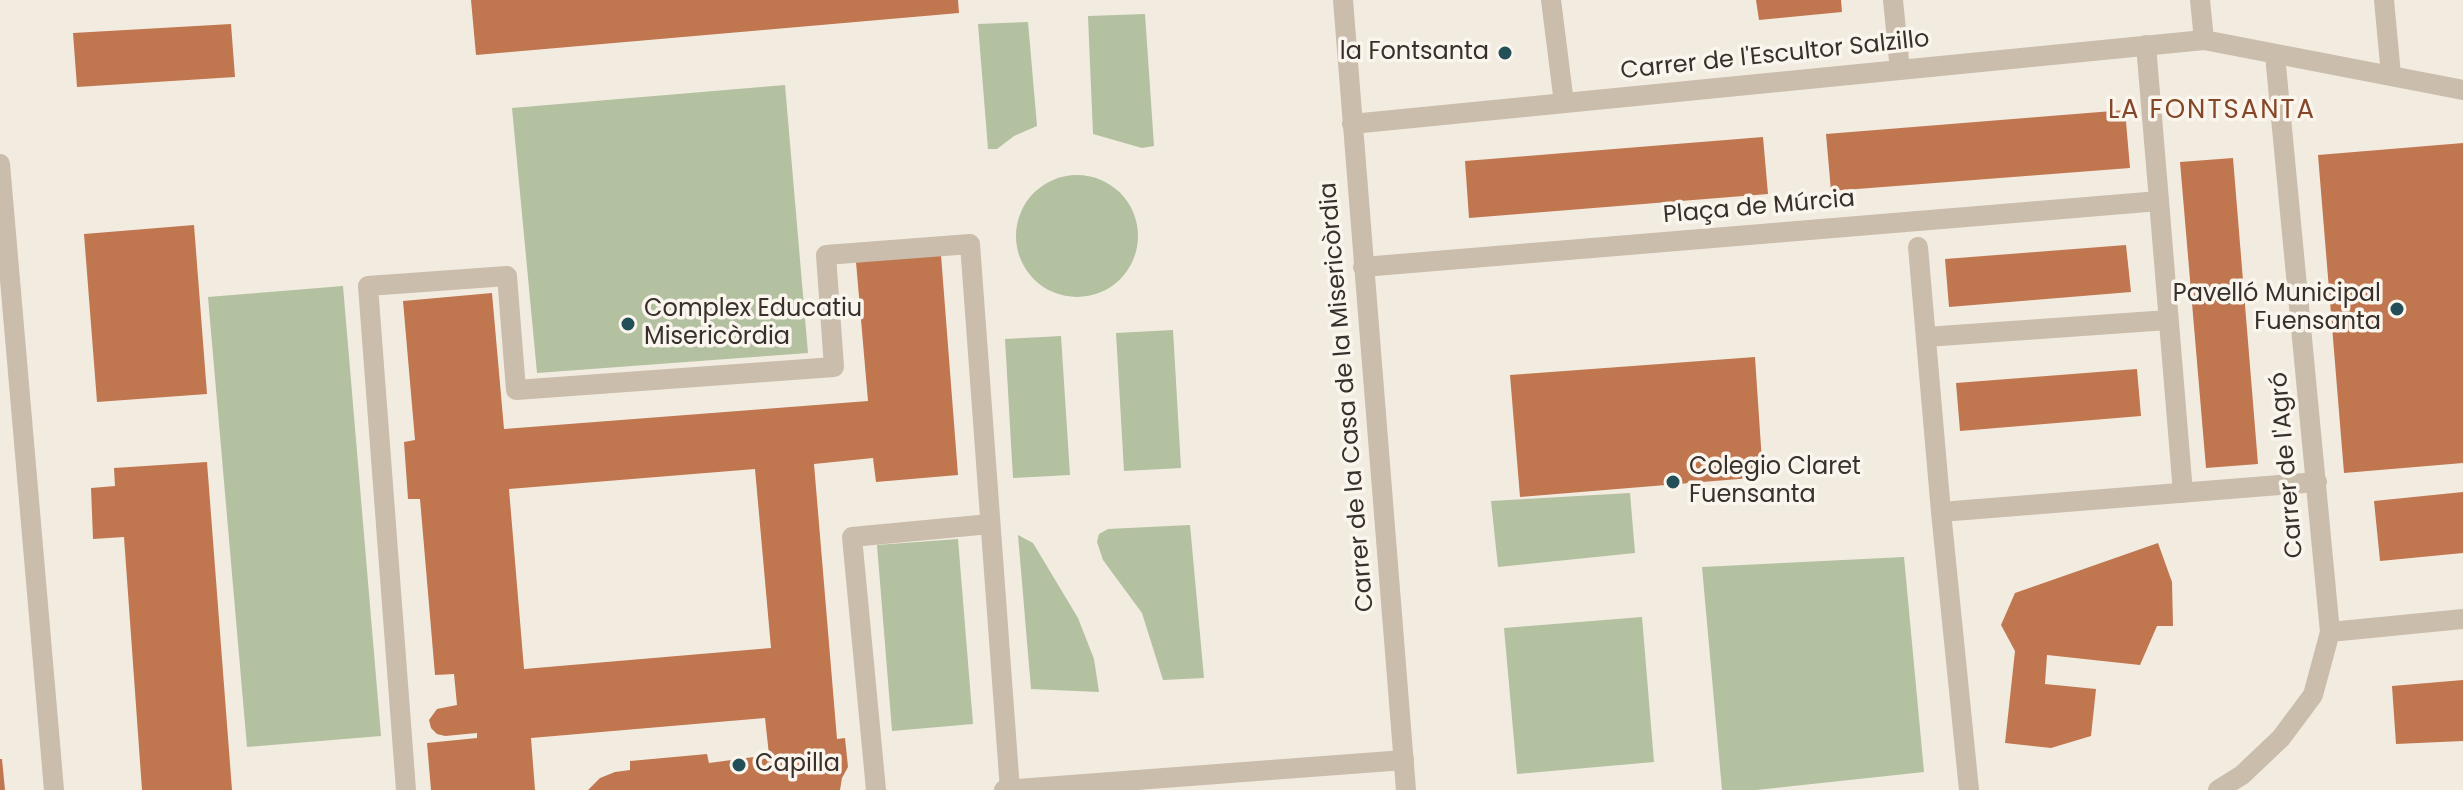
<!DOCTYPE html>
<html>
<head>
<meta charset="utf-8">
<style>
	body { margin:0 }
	canvas { display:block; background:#f2ebe0 }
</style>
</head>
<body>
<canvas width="2463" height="790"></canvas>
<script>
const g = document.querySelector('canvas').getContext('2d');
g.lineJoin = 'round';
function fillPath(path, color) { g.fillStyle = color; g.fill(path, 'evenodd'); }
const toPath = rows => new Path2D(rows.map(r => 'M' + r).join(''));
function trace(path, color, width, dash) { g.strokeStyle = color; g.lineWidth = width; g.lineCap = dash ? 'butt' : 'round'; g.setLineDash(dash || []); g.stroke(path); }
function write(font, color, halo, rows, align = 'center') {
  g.font = font + ' Poppins,sans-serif'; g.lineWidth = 7; g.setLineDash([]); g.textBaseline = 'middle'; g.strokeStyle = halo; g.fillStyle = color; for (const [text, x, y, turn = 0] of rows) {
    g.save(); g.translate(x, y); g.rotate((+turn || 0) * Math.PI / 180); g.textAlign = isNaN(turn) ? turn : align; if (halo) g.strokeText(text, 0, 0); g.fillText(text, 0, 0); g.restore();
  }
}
const green = toPath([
	[1145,14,1154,146,1142,148,1093,134,1088,16],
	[1028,22,1037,126,1014,136,997,149,988,149,978,24],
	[785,85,808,353,537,373,512,108],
	'1016 236a61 61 0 1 1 122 0a61 61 0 1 1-122 0Z',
	[343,286,381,736,247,747,208,297],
	[1173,330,1181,468,1124,471,1116,333],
	[1061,336,1070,475,1013,478,1005,339],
	[1630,493,1635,553,1498,567,1491,501],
	[1190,525,1204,678,1163,680,1142,613,1103,560,1097,542,1099,534,1108,529],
	[1018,535,1033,543,1078,618,1094,659,1099,692,1031,689],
	[958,539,973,724,892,731,877,545],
	[1904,557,1924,772,1756,790,1722,790,1702,567],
	[1642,617,1654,762,1517,774,1504,628]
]);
const building = toPath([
	[471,0,958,0,959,13,476,55],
	[1756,0,1841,0,1842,12,1759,20],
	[231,24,235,77,77,87,73,33],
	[2125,110,2130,168,1831,191,1826,134],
	[1763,137,1768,194,1469,218,1465,161],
	[2463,143,2463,463,2344,473,2318,155],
	[2233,158,2258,464,2206,468,2180,162],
	[194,225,207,394,97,402,84,234],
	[2126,245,2131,292,1949,307,1945,259],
	[941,255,958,475,876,482,873,458,814,464,837,739,845,738,848,767,842,778,840,790,588,790,600,778,615,772,630,770,630,761,707,754,709,763,769,755,765,718,531,738,535,790,431,790,427,743,477,738,477,733,445,736,437,734,431,728,429,720,437,709,457,705,454,674,435,675,420,499,408,499,404,442,415,440,403,301,492,293,504,429,868,401,856,262],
	[755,469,771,648,524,669,509,489],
	[1755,357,1763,477,1520,497,1510,375],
	[2137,369,2141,416,1960,431,1956,383],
	[207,462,232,790,142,790,124,537,93,539,91,488,115,486,114,468],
	[2463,492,2463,553,2380,561,2374,501],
	[2158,543,2172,582,2173,626,2157,626,2140,665,2047,655,2045,684,2096,689,2091,736,2051,748,2005,743,2015,651,2001,625,2015,593],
	[2463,680,2463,741,2396,744,2392,686],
	[0,759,2,759,5,790,0,790]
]);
const service = toPath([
	[406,790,368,286,507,276,516,390,834,367,826,255,970,244,1010,790],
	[876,790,852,537,990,524],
	[1004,790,1404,760]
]);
const pedestrian = toPath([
	[1551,0,1564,103],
	[2159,201,2183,493],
	[1918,247,1941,512],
	[1926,337,2168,320],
	[1969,790,1941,512,2317,482]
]);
const minor = toPath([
	[1343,0,1406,790],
	[1893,0,1900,70],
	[2200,0,2204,40],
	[2384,0,2391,75],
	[1352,124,2204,40,2463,90],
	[0,164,54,790],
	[1363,267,2159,201,2146,45],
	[2330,632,2463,619],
	[2218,790,2242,775,2281,738,2313,695,2330,632,2275,55]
]);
const markers = [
	[1505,53,8,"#224f58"],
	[2397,309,8,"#224f58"],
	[628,324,8,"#224f58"],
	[1673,482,8,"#224f58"],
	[739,765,8,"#224f58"]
];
const poiNames = [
	["la Fontsanta",1489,53,"right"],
	["Pavelló Municipal",2381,295,"right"],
	["Fuensanta",2381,323,"right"],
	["Complex Educatiu",644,310],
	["Misericòrdia",644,338],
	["Colegio Claret",1689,468],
	["Fuensanta",1689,496],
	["Capilla",755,765]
];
const streetNames = [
	["Carrer de l'Escultor Salzillo",1775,56,-6],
	["Plaça de Múrcia",1759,208,-5],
	["Carrer de la Casa de la Misericòrdia",1348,397,-95],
	["Carrer de l'Agró",2288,465,-95]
];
const neighbourhoodNames = [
	["LA FONTSANTA",2212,111]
];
fillPath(green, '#b3c1a0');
fillPath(building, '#c07750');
trace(service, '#cabdac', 20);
trace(pedestrian, '#cabdac', 20);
trace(minor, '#cabdac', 20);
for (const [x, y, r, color] of markers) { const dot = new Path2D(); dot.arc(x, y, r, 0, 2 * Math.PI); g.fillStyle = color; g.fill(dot); trace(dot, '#faf5ed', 3); }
write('24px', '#39302b', '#faf5ed', poiNames, 'left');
write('24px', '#39302b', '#faf5ed', streetNames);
g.letterSpacing = '2px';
write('26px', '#844727', '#faf5ed', neighbourhoodNames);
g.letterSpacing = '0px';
</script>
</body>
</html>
